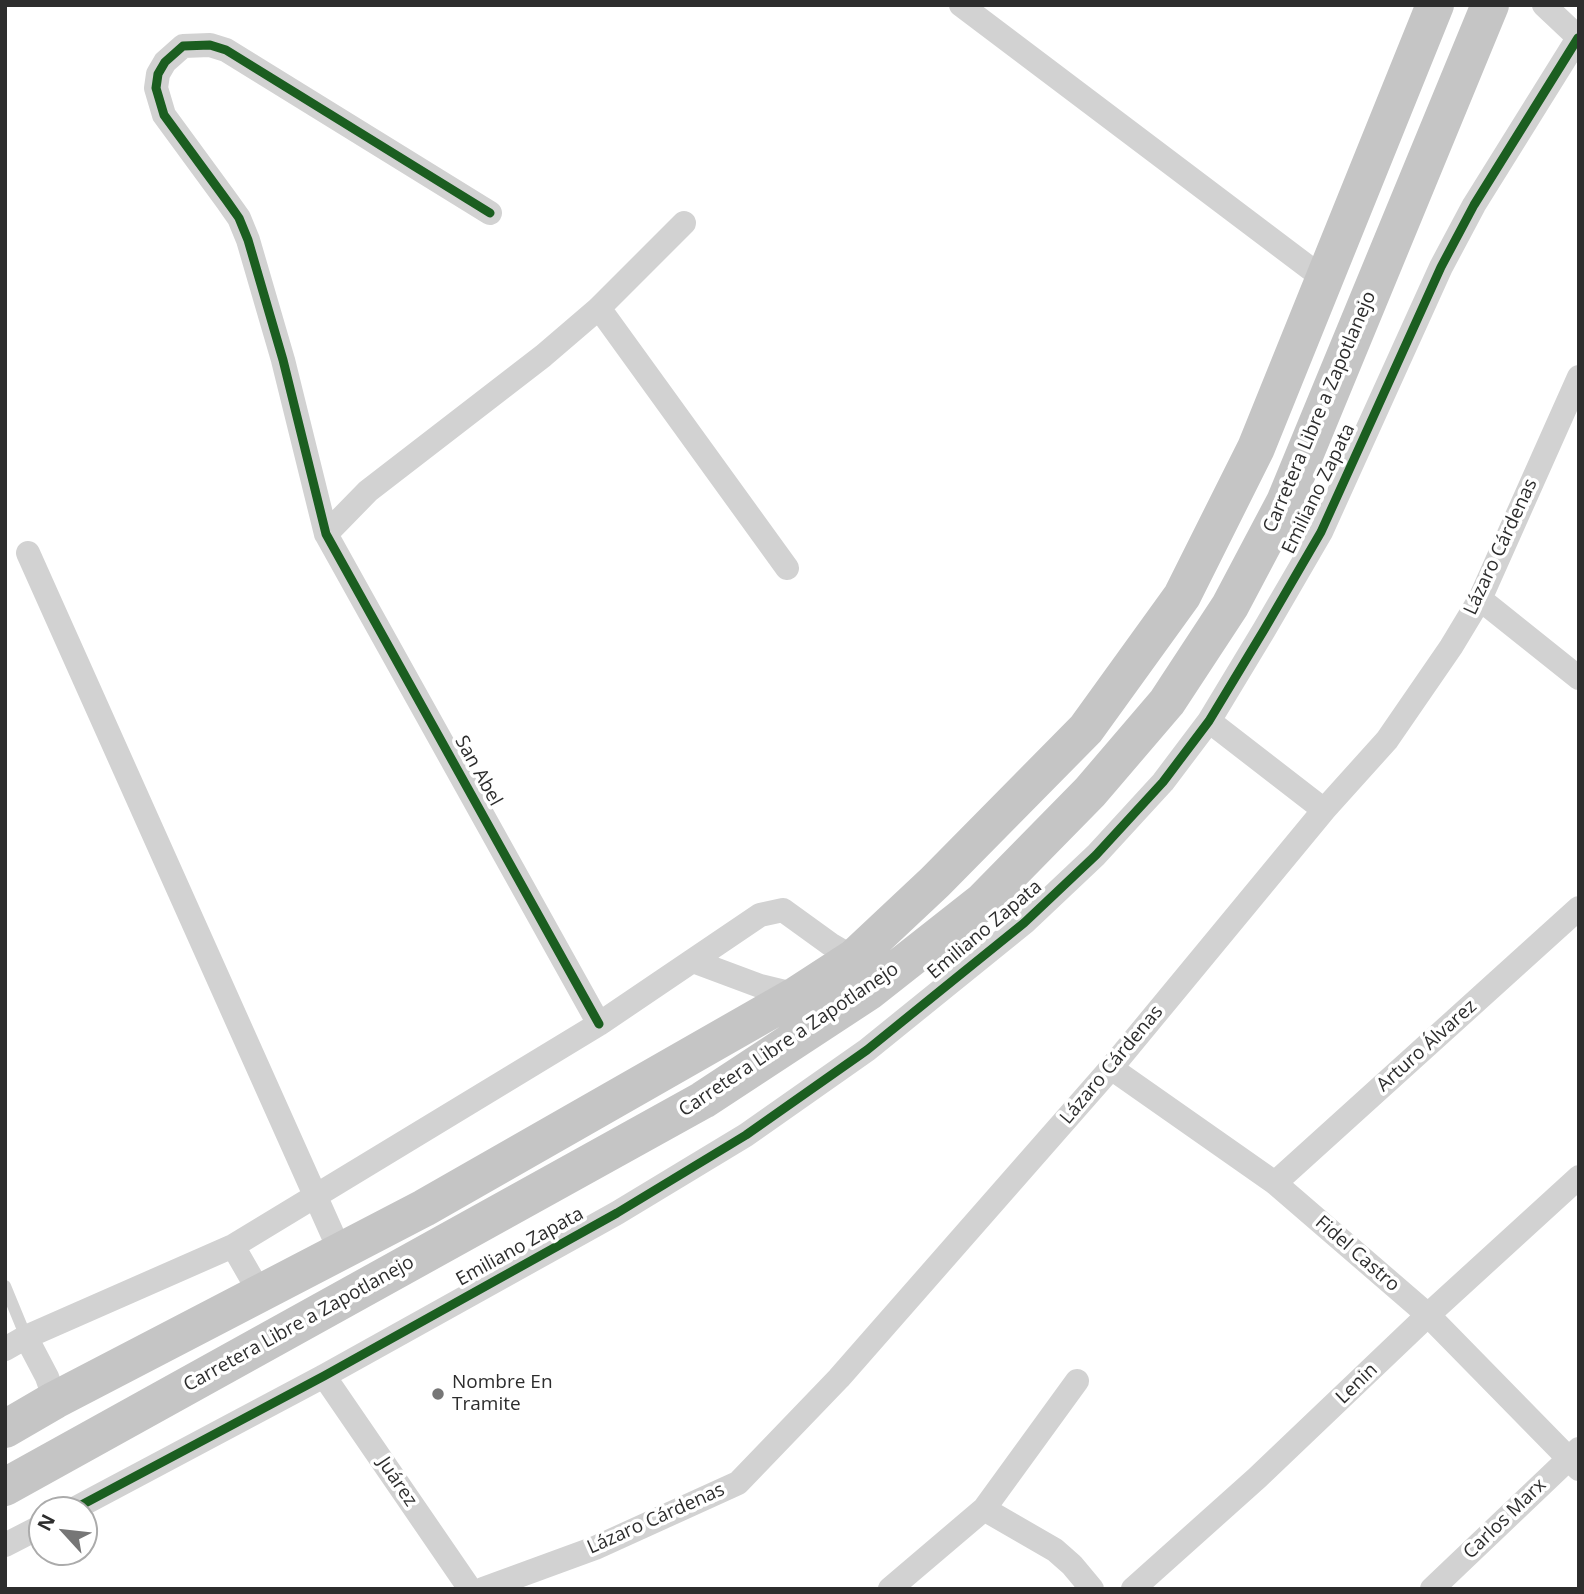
<!DOCTYPE html>
<html>
<head>
<meta charset="utf-8">
<style>
	body { margin:0 }
	#map { position:relative; width:1584px; height:1594px; overflow:hidden; background:#fff; font-family:"Open Sans",sans-serif }
	canvas { display:block }
	.frame { position:absolute; inset:0; border:7px solid #2d2d2d; pointer-events:none }
	.north { position:absolute; left:28px; top:1496px; width:70px; height:70px; box-sizing:border-box; background:#fff; border:2px solid #ababab; border-radius:50%; rotate:297deg; font-size:19px; font-weight:700; line-height:28px; text-align:center; color:#2d2d2d }
	.north::after { content:''; display:block; margin:auto; width:24px; height:32px; background:#767676; clip-path:polygon(50% 0,100% 100%,50% 72%,0 100%) }
</style>
</head>
<body>
<div id="map">
<canvas width="1584" height="1594"></canvas>
<div class="frame"></div>
<div class="north">N</div>
</div>
<script>
const g = document.querySelector('canvas').getContext('2d');
g.lineJoin = 'round';
const toPath = rows => new Path2D(rows.map(r => 'M' + r).join(''));
function trace(path, color, width, dash) { g.strokeStyle = color; g.lineWidth = width; g.lineCap = dash ? 'butt' : 'round'; g.setLineDash(dash || []); g.stroke(path); }
function write(font, color, halo, rows, align = 'center') {
  g.font = font + ' "Open Sans",sans-serif'; g.lineWidth = 7; g.setLineDash([]); g.textBaseline = 'middle'; g.strokeStyle = halo; g.fillStyle = color; for (const [text, x, y, turn = 0] of rows) {
    g.save(); g.translate(x, y); g.rotate((+turn || 0) * Math.PI / 180); g.textAlign = isNaN(turn) ? turn : align; if (halo) g.strokeText(text, 0, 0); g.fillText(text, 0, 0); g.restore();
  }
}
const lane = toPath([
	[5,1286,26,1337]
]);
const street = toPath([
	[961,5,1324,279],
	[1544,5,1579,38],
	[490,213,226,50,210,45,183,46,165,62,158,74,156,88,164,115,227,201,239,218,248,240,283,360,326,534,599,1024],
	[599,308,787,568],
	[326,534,368,491,543,356,599,308,684,223],
	[28,553,340,1251],
	[1480,599,1579,678],
	[1209,721,1324,810],
	[693,961,760,986,797,995],
	[1111,1068,1275,1183,1428,1315,1579,1469],
	[1275,1183,1579,908],
	[233,1246,260,1293],
	[26,1337,47,1377,55,1400],
	[5,1349,26,1337,233,1246,599,1024,760,915,783,910,830,944,854,958],
	[324,1376,470,1589],
	[984,1509,1055,1550,1072,1565,1092,1589],
	[72,1510,324,1376,617,1213,746,1135,867,1050,1024,923,1096,855,1163,782,1209,721,1264,630,1321,532,1441,267,1474,205,1578,38],
	[5,1545,42,1526],
	[483,1589,595,1548,738,1483,839,1378,1111,1068,1324,810,1387,740,1451,647,1480,599,1579,377],
	[890,1589,984,1509,1077,1381],
	[1133,1589,1257,1478,1428,1315,1579,1177],
	[1432,1589,1579,1449]
]);
const primary = toPath([
	[5,1429,55,1400,424,1208,797,995,854,958,935,882,1086,729,1182,596,1256,448,1435,5],
	[5,1487,703,1100,869,991,982,902,1090,792,1167,702,1230,606,1285,502,1490,5]
]);
const cycleway = toPath([
	[490,213,226,50,210,45,183,46,165,62,158,74,156,88,164,115,227,201,239,218,248,240,283,360,326,534,599,1024],
	[72,1510,324,1376,617,1213,746,1135,867,1050,1024,923,1096,855,1163,782,1209,721,1264,630,1321,532,1441,267,1474,205,1578,38]
]);
const markers = [
	[438,1394,7,"#767676"]
];
const streetNames = [
	["Carretera Libre a Zapotlanejo",1320,412,-67],
	["Emiliano Zapata",1319,489,-64],
	["Lázaro Cárdenas",1501,547,-65],
	["San Abel",478,771,61],
	["Emiliano Zapata",985,930,-40],
	["Carretera Libre a Zapotlanejo",789,1040,-34],
	["Arturo Álvarez",1427,1046,-42],
	["Lázaro Cárdenas",1112,1065,-50],
	["Emiliano Zapata",520,1247,-29],
	["Fidel Castro",1357,1254,41],
	["Carretera Libre a Zapotlanejo",299,1324,-29],
	["Lenin",1357,1384,-44],
	["Juárez",397,1482,56],
	["Lázaro Cárdenas",656,1519,-24],
	["Carlos Marx",1505,1519,-44]
];
const poiNames = [
	["Nombre En",452,1383],
	["Tramite",452,1405]
];
trace(lane, '#d2d2d2', 12);
trace(street, '#d2d2d2', 24);
trace(primary, '#c5c5c5', 38);
trace(cycleway, '#1b5e20', 9);
for (const [x, y, r, color] of markers) { const dot = new Path2D(); dot.arc(x, y, r, 0, 2 * Math.PI); g.fillStyle = color; g.fill(dot); trace(dot, '#fff', 2.5); }
write('19px', '#2d2d2d', '#fff', streetNames);
write('19px', '#2d2d2d', '#fff', poiNames, 'left');
</script>
</body>
</html>
